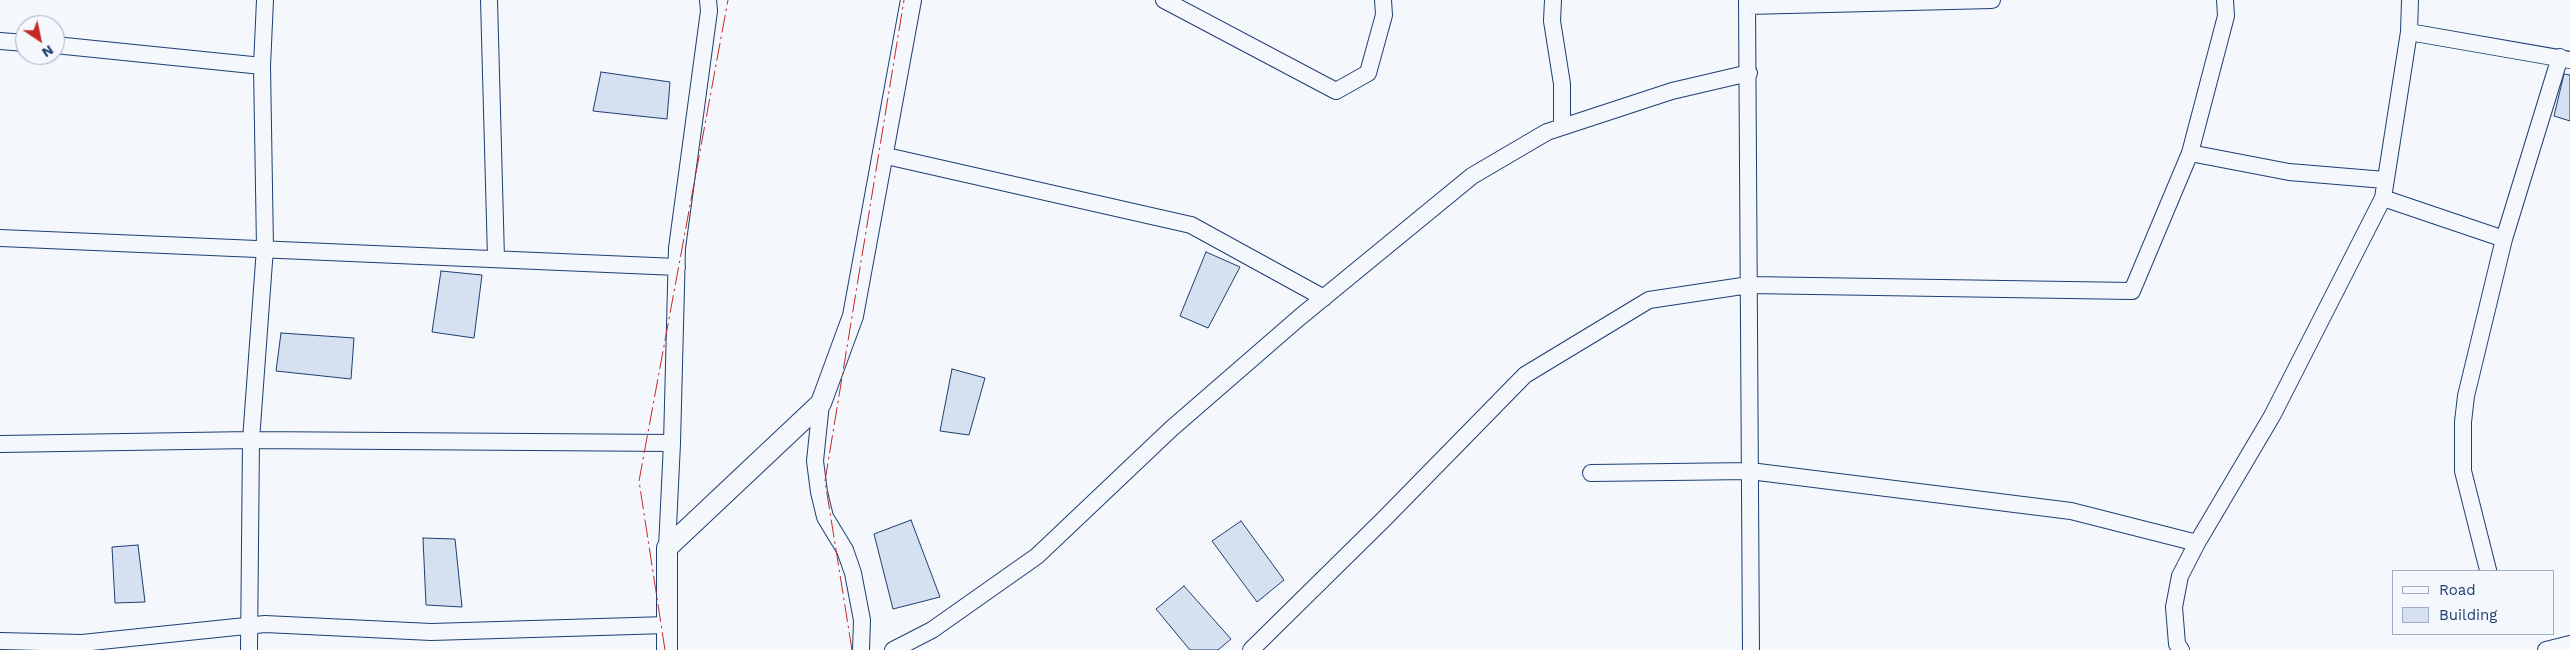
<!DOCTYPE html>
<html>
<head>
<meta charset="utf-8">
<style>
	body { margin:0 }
	#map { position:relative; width:2570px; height:650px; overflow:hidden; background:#f4f7fb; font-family:"Work Sans",sans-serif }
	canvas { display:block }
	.legend { position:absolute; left:2392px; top:570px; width:162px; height:65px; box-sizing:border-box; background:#f4f7fb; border:1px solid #9eadc5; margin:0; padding:6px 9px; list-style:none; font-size:15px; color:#1d3f73 }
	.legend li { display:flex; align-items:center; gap:10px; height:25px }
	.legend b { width:25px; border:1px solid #9eadc5 }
	.north { position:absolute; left:15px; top:15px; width:50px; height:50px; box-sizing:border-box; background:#f4f7fb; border:1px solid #9eadc5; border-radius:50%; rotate:146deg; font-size:14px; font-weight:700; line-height:20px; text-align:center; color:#1d3f73 }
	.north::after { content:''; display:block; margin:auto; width:18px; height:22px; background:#c62828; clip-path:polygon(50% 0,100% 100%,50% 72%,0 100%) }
</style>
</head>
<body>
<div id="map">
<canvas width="2570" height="650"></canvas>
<ul class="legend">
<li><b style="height:6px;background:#f4f7fb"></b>Road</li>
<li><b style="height:14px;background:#d5e0f0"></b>Building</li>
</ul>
<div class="north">N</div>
</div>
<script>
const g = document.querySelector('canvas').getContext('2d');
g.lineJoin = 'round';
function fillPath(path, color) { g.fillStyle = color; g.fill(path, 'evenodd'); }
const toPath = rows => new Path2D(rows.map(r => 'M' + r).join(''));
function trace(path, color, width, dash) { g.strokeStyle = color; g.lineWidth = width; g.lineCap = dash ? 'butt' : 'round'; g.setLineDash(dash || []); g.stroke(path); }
const building = toPath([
	[601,72,670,82,667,119,593,111,601,72],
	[2564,74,2570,75,2570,121,2554,116,2564,74],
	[1206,252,1240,267,1208,328,1180,316,1206,252],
	[441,271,482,275,474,338,432,332,441,271],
	[281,333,354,338,351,379,276,371,281,333],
	[952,369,985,378,969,435,940,431,952,369],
	[911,520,940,597,893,609,874,534,911,520],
	[1241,521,1284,580,1257,602,1212,541,1241,521],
	[423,538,455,539,462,607,426,605,423,538],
	[138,545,145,602,115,603,112,547,138,545],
	[1184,586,1231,639,1218,650,1190,650,1156,609,1184,586]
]);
const minor = toPath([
	[489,0,496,258],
	[1164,0,1336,91,1368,73,1384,15,1383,0],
	[1553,0,1552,21,1562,84,1562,127],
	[1747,0,1751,650],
	[2410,0,2409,32,2570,60],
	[1747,6,1992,0],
	[0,41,25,43],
	[55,45,262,66],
	[2190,153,2289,172,2385,180],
	[882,155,1191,225,1324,298],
	[2383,198,2504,239],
	[0,238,677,267],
	[821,403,815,461,819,492,825,517,845,550,853,573,862,620,861,650],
	[0,444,251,440,672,443],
	[1591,473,1750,471,2071,511,2197,543],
	[667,548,672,443,677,248,709,11,708,0],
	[2488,570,2463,471,2463,422,2466,396,2504,239,2560,57],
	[0,641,82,643,265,624,431,632,667,625],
	[249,650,251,440,265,248,262,66,265,0],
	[893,650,932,630,1037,556,1171,429,1300,317,1472,176,1547,132,1672,91,1749,73],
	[1251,650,1384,519,1525,375,1649,300,1749,285,2132,291,2190,153,2226,16,2225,0],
	[2181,650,2177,644,2174,607,2180,576,2197,543,2272,416,2383,198,2409,32],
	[2546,650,2570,644]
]);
const tertiary = toPath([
	[667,650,667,548,821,403,853,316,911,0]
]);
const power = toPath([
	[665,650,639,481,728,0],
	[852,650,825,481,904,0]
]);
fillPath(building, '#d5e0f0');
trace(building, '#1d3f73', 1);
trace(minor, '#1d3f73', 18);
trace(tertiary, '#1d3f73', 22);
trace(minor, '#f4f7fb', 16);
trace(tertiary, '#f4f7fb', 20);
trace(power, '#c62828', 1, [18, 4, 2.5, 4]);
</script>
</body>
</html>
